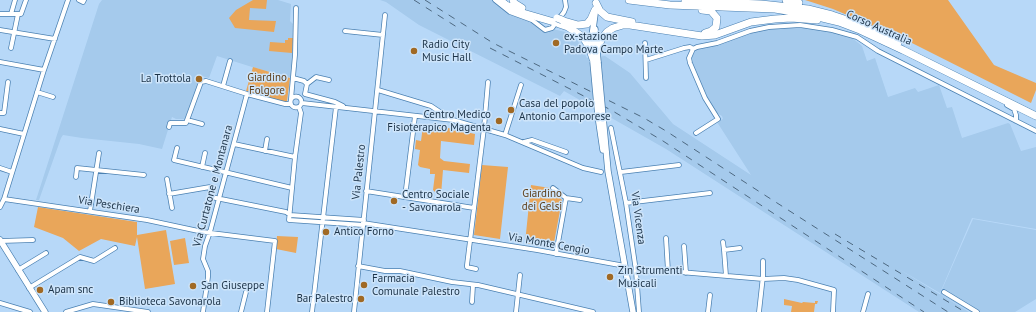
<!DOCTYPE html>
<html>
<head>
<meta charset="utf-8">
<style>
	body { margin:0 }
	canvas { display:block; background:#b7d8f8 }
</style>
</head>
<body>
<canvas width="1036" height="312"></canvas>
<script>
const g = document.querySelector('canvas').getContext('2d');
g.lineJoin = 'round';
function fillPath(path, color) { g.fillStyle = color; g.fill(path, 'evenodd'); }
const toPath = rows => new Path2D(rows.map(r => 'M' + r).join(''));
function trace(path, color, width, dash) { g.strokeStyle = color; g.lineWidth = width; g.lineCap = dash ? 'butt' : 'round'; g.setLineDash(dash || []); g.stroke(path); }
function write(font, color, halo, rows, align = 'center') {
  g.font = font + ' "PT Sans",sans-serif'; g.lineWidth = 3; g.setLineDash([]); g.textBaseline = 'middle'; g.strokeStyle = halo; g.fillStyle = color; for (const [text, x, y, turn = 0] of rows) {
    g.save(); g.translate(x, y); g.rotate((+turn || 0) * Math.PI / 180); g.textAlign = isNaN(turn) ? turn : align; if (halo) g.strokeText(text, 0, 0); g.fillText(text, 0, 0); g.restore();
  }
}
const built = toPath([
	[102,0,278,0,291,4,290,21,293,24,292,78,252,67,217,56,209,78,202,76,186,119,176,119,172,117,162,149,139,144,82,138,63,135,61,138,39,200,36,200,99,4],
	[380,0,496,0,537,20,544,27,574,34,587,58,605,56,630,73,673,124,751,175,717,122,723,119,722,116,717,113,709,101,693,65,692,57,696,50,700,47,742,35,781,26,819,28,851,37,862,46,867,61,875,58,888,97,915,88,918,92,939,85,947,108,952,107,962,138,1008,123,1010,124,1021,151,1036,147,1036,229,972,218,940,293,897,268,969,312,919,312,666,149,564,91,560,96,419,25,386,2],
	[973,219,1036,230,1036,299,1015,312,971,312,940,294]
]);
const green = toPath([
	[253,0,267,0,266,9,250,8,249,20,276,21,274,32,235,28,229,18,236,10],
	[805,0,948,0,994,65,1036,83,1036,90,1031,103,906,40,833,9],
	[288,38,293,38,292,53,269,51,270,42,285,43,285,40,288,40],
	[253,67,290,78,287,101,286,103,246,91],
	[425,124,435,125,475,134,474,145,441,141,440,158,444,161,470,164,469,173,443,170,441,195,438,194,438,192,435,192,433,190,435,174,430,174,430,169,420,167,418,165,420,150,415,149,416,140,421,141,423,126],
	[482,165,508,167,500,239,474,235],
	[531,185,550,188,562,200,553,248,525,243],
	[38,207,137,222,137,235,166,230,175,284,145,289,137,237,135,246,101,239,79,251,63,238,34,227],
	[277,236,298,237,296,253,276,249],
	[185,238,189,263,174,265,170,241],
	[784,299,802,303,803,302,815,303,815,301,818,301,817,304,815,304,814,312,791,312,792,306,784,305]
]);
const street = toPath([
	[79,0,83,2,84,0],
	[495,0,510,12,532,20,545,30,552,28,564,12,566,7,565,0],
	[0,14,21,14,26,0],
	[11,14,15,0],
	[0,30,55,39],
	[345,31,383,35],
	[645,43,646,78],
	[11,48,18,14],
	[646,60,684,48,690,47,693,49],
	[0,62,44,70],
	[293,78,304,81,307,84,305,94,335,102,343,106],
	[307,84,316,77,329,80],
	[223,86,230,61],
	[378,90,431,106,452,120],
	[37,92,53,97],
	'290.5 102a5.5 5.5 0 1 1 11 0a5.5 5.5 0 1 1-11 0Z',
	[291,99,295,55,296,8],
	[302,103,453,120,505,135,583,168,601,172],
	[1007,105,1014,109,1016,115,1016,121],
	[299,107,301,113,295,157,289,220,363,225],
	[0,113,4,113,8,82],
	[187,120,202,124],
	[169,127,170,123,186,123,201,82,206,81,247,94,285,104,291,104],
	[611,128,626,203,636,271,639,312],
	[0,129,24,134],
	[696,133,718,119,705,98,690,63,689,58,693,49,697,47,717,43,750,31,769,27,800,25,832,30,857,37,878,51,1036,131],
	[505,135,521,85],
	[524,142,532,140,566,152],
	[234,144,295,157],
	[177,148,174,160,292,188],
	[265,151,267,139],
	[202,167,205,153],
	[0,168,12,172],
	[621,172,679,165],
	[76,177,77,168,144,175],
	[167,179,172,208],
	[553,188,566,198,556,254],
	[366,191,474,208],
	[169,194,210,187,211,197,286,212,290,215,364,220],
	[405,197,415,116],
	[566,198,580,200],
	[4,199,147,220,203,232,275,241,267,312],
	[626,203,710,193],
	[0,207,4,199,44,70,68,0],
	[90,211,99,153],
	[363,223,537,250,625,266],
	[666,238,668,271],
	[1,241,33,240],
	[723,242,724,250],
	[684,246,686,273],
	[358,266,385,271,400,271,452,282,478,285,593,312],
	[476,269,467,267,467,265,484,128,488,82],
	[18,270,46,253],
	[636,271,668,271,763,279,784,278,798,280,834,290,833,312],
	[726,276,724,250,740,248],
	[29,288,80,257,94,261,115,248],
	[944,292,977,312],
	[472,302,473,285],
	[0,303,30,312],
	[66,312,93,304,148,312],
	[203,312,208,277,208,271,203,259,205,246,210,232,247,94],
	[241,312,246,292],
	[312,312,336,107],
	[354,312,385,15],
	[516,312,520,275],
	[708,312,710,295],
	[759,312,763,276,763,261],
	[863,312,868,294]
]);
const secondary = toPath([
	[595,29,598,62],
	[592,52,592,36,595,14],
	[598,116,603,150],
	[603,117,608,171,633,312],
	[0,240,45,312]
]);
const highway = toPath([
	[500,0,506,5,523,13,554,22],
	[513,0,514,3,522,8],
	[629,0,670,5,775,9,806,14,839,22,860,30,903,50,1036,116],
	[786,0,799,3],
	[685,1,761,4,808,9,832,15,859,24,898,43],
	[596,3,600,11,607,17,632,22],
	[702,10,711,11,717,18,716,27,711,31,705,33],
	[564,21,578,25,587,24,591,19,595,10],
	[559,24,568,27,583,37,589,47,593,59],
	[597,50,602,38,607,32,613,28,623,25,630,25,702,36,715,35,751,22,775,19,791,18,817,20]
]);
const rail = toPath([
	[414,0,460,29],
	[425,0,493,43,644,118,666,131,763,194,948,312],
	[490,48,611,110,663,141,924,312],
	[835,234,965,312]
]);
const secondaryBridge = toPath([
	[593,62,598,116],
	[598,62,603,117]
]);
const highwayBridge = toPath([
	[557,18,562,20]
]);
const markers = [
	[556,43,4,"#a06924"],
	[414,51,4,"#a06924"],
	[199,79,4,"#a06924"],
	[511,110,4,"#a06924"],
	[499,121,4,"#a06924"],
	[394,201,4,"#a06924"],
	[326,232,4,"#a06924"],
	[610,277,4,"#a06924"],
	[364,285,4,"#a06924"],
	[193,286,4,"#a06924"],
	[40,290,4,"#a06924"],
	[361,299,4,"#a06924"],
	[111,302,4,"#a06924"]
];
const streetNames = [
	["Corso Australia",879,28,24],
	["Via Palestro",359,172,-84],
	["Via Curtatone e Montanara",213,186,-75],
	["Via Peschiera",109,205,9],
	["Via Vicenza",638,218,82],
	["Via Monte Cengio",549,244,10]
];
const poiNames = [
	["ex-stazione",564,37],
	["Padova Campo Marte",564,50],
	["Radio City",422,45],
	["Music Hall",422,58],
	["La Trottola",191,79,"right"],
	["Casa del popolo",519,104],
	["Antonio Camporese",519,117],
	["Centro Medico",491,115,"right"],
	["Fisioterapico Magenta",491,128,"right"],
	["Centro Sociale",402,195],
	["- Savonarola",402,208],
	["Antico Forno",334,232],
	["Zin Strumenti",618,271],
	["Musicali",618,284],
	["Farmacia",372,279],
	["Comunale Palestro",372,292],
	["San Giuseppe",201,286],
	["Apam snc",48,290],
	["Bar Palestro",353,299,"right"],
	["Biblioteca Savonarola",119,302]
];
const parkNames = [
	["Giardino",267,78],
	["Folgore",267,91],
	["Giardino",542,194],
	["dei Gelsi",542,207]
];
fillPath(built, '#a5caec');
fillPath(green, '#e9a65a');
trace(street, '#4b81b2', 5.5);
trace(secondary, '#4b81b2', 7);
trace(highway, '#4b81b2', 8);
trace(street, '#fff', 4);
trace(secondary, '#fff', 5.5);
trace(highway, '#fff', 7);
trace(rail, '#4e6981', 1, [7, 7]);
trace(secondaryBridge, '#4b81b2', 7, []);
trace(highwayBridge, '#4b81b2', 8, []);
trace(secondaryBridge, '#fff', 5.5);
trace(highwayBridge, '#fff', 7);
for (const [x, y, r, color] of markers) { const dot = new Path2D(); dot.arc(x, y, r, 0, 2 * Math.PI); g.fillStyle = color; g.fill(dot); trace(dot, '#cde4fa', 1.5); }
write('11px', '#1c3348', '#cde4fa', streetNames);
write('11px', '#1c3348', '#cde4fa', poiNames, 'left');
write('11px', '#5f401c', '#cde4fa', parkNames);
</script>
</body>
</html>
